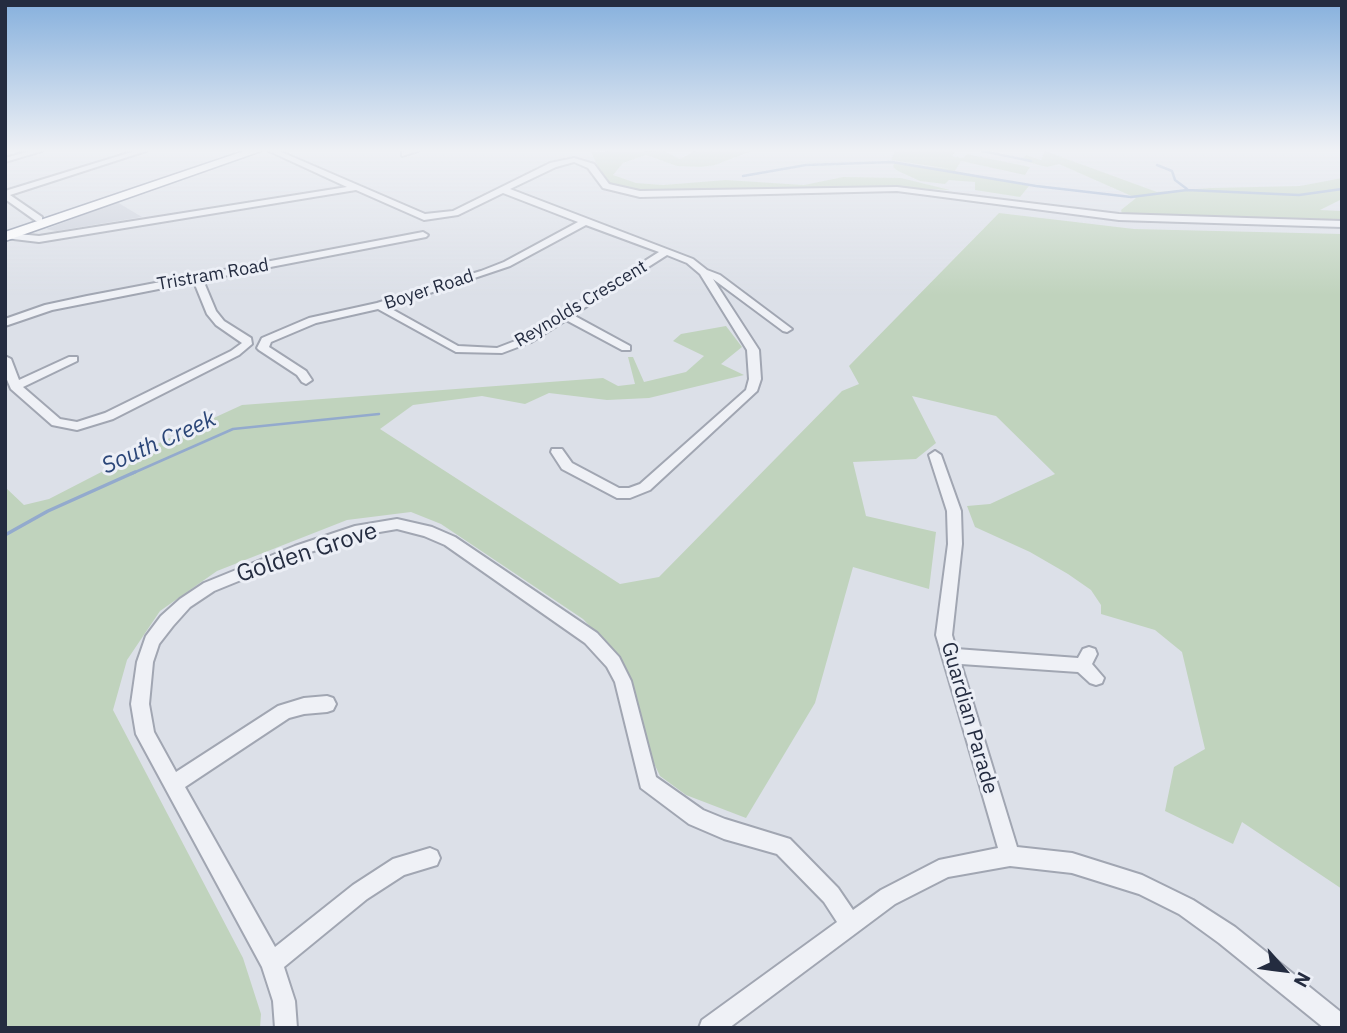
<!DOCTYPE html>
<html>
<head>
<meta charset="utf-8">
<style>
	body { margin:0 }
	#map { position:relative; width:1347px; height:1033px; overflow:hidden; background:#dce0e8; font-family:"IBM Plex Sans",sans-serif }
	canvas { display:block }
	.frame { position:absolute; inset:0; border:7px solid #242c40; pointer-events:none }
	.north { position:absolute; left:1249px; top:935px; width:70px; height:70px; -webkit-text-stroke:5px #eceff6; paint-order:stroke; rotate:118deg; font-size:19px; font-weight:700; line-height:28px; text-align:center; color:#242c40 }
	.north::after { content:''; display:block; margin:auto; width:24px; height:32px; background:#242c40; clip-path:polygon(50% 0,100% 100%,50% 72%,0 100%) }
</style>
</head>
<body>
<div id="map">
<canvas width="1347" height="1033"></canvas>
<div class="frame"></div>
<div class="north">N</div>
</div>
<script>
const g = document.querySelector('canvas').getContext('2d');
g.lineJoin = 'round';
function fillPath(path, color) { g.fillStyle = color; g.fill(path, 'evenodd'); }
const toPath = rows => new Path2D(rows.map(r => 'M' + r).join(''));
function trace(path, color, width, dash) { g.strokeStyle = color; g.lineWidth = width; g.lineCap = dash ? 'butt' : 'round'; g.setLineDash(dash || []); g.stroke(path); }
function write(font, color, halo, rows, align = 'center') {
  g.font = font + ' "IBM Plex Sans",sans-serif'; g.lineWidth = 6; g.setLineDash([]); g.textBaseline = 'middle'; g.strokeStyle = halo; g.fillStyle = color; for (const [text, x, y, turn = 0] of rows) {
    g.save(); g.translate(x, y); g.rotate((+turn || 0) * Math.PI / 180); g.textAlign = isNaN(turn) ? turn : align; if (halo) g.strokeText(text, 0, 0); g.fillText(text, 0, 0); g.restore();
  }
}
const built = toPath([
	[117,202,142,217,56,231,46,229]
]);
const green = toPath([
	[664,151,680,159,695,151,752,151,715,165,701,167,677,166,646,155,623,163,613,175,636,183,663,185,726,180,804,185,843,177,901,178,950,190,889,187,674,194,632,190,605,182,591,152],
	[895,151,956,151,952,156,963,158,967,154,1030,167,1025,175,961,161,955,171,1029,186,1020,197,975,190,975,182,949,180,945,184,920,181,898,171,893,167,894,163,951,169,891,160],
	[1045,151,1157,192,1210,188,1300,186,1342,178,1342,199,1320,210,1342,211,1342,221,1122,214,1121,210,1136,198,1059,164,1047,167,1020,160,1026,155,1041,160],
	[999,213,1134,229,1342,234,1342,889,1242,822,1233,844,1165,811,1174,767,1205,749,1182,652,1155,630,1101,614,1101,605,1091,590,1068,574,1030,552,975,527,967,506,990,504,1055,474,996,416,912,396,936,443,916,459,853,462,866,516,936,532,929,589,853,567,815,703,746,818,686,795,660,776,650,755,632,683,613,651,583,619,441,524,411,512,347,520,217,571,160,611,127,660,113,710,243,958,261,1014,260,1028,5,1028,5,487,24,505,49,499,146,449,242,405,603,378,618,386,635,384,628,357,633,357,644,382,686,372,704,356,673,341,681,334,726,326,742,347,721,364,744,375,649,398,607,400,549,393,525,404,482,396,413,405,380,429,620,584,659,577,842,391,859,384,849,366]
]);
const streamFar1 = toPath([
	[982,151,1031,161],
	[1157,165,1172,171,1175,180,1187,189],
	[743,176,806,165,892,162,1036,186,1131,197,1187,190,1299,195,1342,189],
	[131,474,233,429,379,414]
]);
const stream = toPath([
	[5,535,48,511,135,472]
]);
const minor = toPath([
	[30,151,42,151,5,162,5,158,30,151],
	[135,151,146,151,10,195,42,217,42,221,36,221,5,199,5,191,135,151],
	[269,151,279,151,425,214,453,211,550,163,574,158,594,164,609,184,640,191,897,187,1119,214,1342,221,1342,227,1119,220,897,191,640,197,603,188,588,168,574,162,556,167,510,189,693,259,707,270,720,275,792,329,787,332,783,331,713,279,759,350,761,379,757,391,650,490,630,498,617,498,562,469,551,452,552,449,562,449,572,463,619,488,629,488,640,484,746,390,749,379,747,350,700,274,687,263,667,255,573,315,630,346,630,350,622,350,566,320,531,342,502,353,456,352,378,309,316,323,271,342,269,347,306,371,312,380,306,384,302,382,297,375,259,350,257,348,262,338,309,318,377,303,481,271,504,262,578,222,503,193,458,215,424,220,356,190,39,242,5,238,5,234,8,233,39,236,347,187,269,151],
	[586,225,659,252,523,338,497,348,458,346,388,307,510,266,586,225],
	[407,151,418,151,402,156,402,152,407,151],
	[423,232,428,235,426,237,203,280,216,311,224,321,251,338,252,344,239,355,113,419,77,430,52,425,11,389,5,375,5,356,11,359,19,380,69,357,77,357,77,361,23,387,60,419,77,422,105,413,231,351,242,343,216,325,207,314,194,282,52,310,5,326,5,319,45,305,87,296,423,232],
	[935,451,941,455,961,511,962,544,952,635,956,649,1078,658,1083,649,1089,647,1095,649,1097,654,1092,664,1104,678,1102,683,1096,685,1090,683,1078,672,961,664,1017,847,1072,853,1142,875,1193,900,1235,927,1342,1013,1342,1028,1324,1028,1219,943,1179,914,1139,894,1072,873,1010,866,948,877,895,904,729,1028,699,1028,702,1020,837,922,824,902,777,854,724,839,689,824,641,788,615,682,607,667,585,643,445,545,424,536,397,529,356,536,305,554,214,591,190,607,173,626,159,644,153,662,149,704,154,732,176,772,278,706,304,698,327,696,333,698,336,704,333,710,327,712,304,714,289,718,185,787,275,947,353,885,393,859,430,848,437,851,440,858,437,865,404,875,367,899,284,967,295,1001,297,1028,275,1028,273,1001,262,967,136,734,131,704,137,662,146,636,161,616,180,599,204,583,295,546,355,526,397,519,432,527,455,537,597,633,619,657,631,681,656,777,703,810,725,819,790,839,838,888,853,910,881,890,939,860,998,848,936,635,948,544,947,511,929,455,935,451]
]);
const highway = toPath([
	[244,151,261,151,5,241,5,232,244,151]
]);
const farStreetnames = [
	["Tristram Road",213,275,-10],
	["Boyer Road",429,290,-18],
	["Reynolds Crescent",581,304,-31]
];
const streetNames = [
	["Guardian Parade",969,718,74]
];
const waterNames = [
	["South Creek",159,443,-24]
];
const nearStreetnames = [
	["Golden Grove",307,553,-18]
];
fillPath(built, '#cacfda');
fillPath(green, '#c0d3bd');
trace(streamFar1, '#93aacd', 2.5);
trace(stream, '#93aacd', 3.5);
trace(minor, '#a1a6b2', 4);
trace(highway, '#828ba0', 3);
fillPath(minor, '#eff1f6');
fillPath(highway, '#fff');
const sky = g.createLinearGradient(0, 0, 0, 295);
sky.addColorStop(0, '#86b0dd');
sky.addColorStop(0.51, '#eff1f5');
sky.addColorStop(1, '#eff1f500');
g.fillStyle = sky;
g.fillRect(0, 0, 1347, 295);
write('18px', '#242c40', '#eceff6', farStreetnames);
write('21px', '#242c40', '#eceff6', streetNames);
write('italic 23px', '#2b4678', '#eceff6', waterNames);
write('24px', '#242c40', '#eceff6', nearStreetnames);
</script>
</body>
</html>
